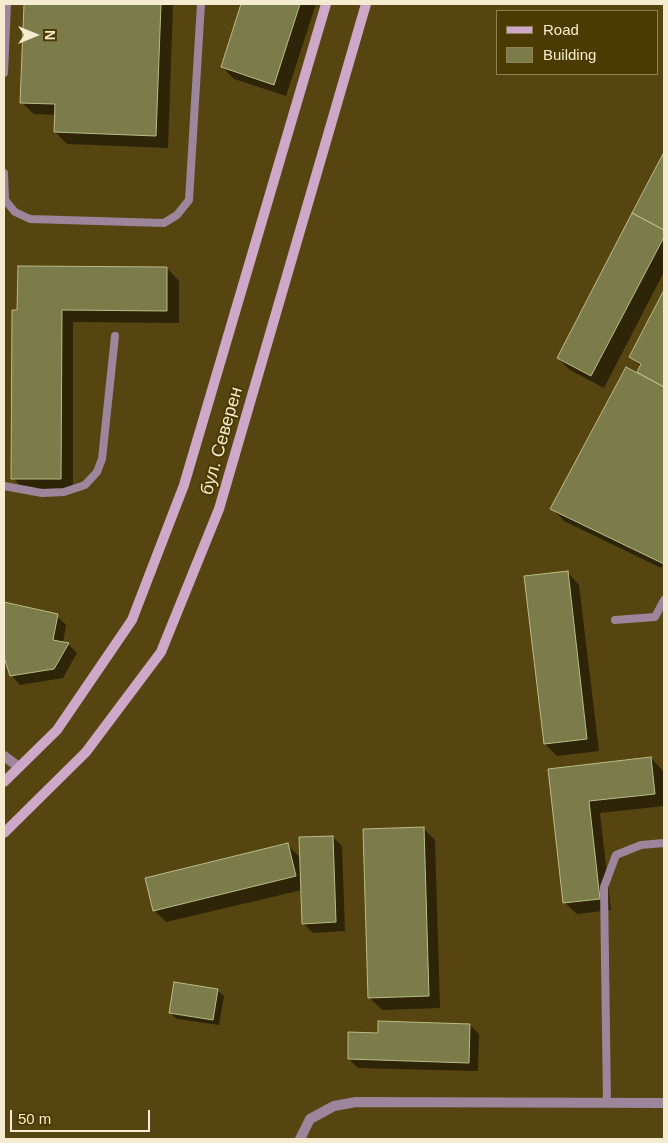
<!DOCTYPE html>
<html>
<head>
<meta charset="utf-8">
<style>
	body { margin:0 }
	#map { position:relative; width:668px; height:1143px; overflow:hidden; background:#564510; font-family:Helvetica,sans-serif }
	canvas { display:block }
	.frame { position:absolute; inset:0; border:5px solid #f5ebd1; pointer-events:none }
	.legend { position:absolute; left:496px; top:10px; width:162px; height:65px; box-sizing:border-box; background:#4b3a01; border:1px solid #8f8154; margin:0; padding:6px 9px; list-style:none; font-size:15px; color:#f5ebd1 }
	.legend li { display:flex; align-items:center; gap:10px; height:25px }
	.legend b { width:25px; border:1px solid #8f8154 }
	.north { position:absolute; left:10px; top:10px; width:50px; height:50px; -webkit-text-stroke:4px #4b3a01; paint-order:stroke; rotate:90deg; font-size:14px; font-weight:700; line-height:20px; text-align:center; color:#f5ebd1 }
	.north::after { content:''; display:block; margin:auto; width:18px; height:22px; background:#f5ebd1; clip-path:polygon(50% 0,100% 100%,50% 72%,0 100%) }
	.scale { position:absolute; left:10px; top:1110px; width:140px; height:22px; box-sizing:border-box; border:2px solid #f5ebd1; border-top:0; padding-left:6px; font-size:15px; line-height:18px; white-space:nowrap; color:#f5ebd1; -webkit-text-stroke:4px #4b3a01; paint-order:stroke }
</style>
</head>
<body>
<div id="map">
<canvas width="668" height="1143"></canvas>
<div class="frame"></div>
<ul class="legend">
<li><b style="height:6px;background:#cda8c9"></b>Road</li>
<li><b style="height:14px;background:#7b7c49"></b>Building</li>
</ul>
<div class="north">N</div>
<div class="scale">50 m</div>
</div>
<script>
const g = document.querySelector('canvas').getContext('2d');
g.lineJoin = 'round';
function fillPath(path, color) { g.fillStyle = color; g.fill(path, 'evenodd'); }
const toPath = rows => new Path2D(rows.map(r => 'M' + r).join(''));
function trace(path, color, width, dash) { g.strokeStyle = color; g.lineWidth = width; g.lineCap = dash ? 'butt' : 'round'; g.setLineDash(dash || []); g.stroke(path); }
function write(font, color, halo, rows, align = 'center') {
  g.font = font + ' Helvetica,sans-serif'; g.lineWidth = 4; g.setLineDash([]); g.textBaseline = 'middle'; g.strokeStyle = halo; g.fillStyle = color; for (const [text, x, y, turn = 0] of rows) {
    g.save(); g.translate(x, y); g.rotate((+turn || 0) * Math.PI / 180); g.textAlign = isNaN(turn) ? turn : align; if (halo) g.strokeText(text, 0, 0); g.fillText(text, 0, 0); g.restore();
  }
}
const shadow = toPath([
	[25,4,173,4,168,148,67,144,55,132,56,115,34,114,21,102],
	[242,4,316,4,286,96,234,79,222,67],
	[664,156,664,272,604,388,570,370,558,358],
	[167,268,179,281,179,323,73,322,73,491,25,491,13,478,19,311],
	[664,293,664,562,661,568,564,521,552,508,641,367,631,357],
	[567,572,579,585,599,751,557,756,545,744],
	[4,603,57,616,66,625,63,643,68,644,77,653,63,678,20,685,11,675,4,653],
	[651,758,663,771,664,806,600,813,611,910,577,914,564,902,549,770],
	[423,828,435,840,440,1008,382,1010,370,998],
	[333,837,342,846,345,931,313,933,303,923,302,890,166,922,154,910,287,845,301,858],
	[217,990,224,996,219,1025,177,1019,170,1013],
	[470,1025,479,1034,478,1071,358,1068,349,1059,379,1034]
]);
const building = toPath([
	[24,4,161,4,156,136,54,132,55,104,20,103,24,4],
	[241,4,300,4,274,85,221,67,241,4],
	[664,152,664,230,632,213,664,152],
	[632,213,664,230,664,237,591,376,557,358,632,213],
	[18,266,167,267,167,311,62,310,61,479,11,479,12,310,17,310,18,266],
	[664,290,664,387,637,372,641,364,629,357,664,290],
	[626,367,664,387,664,564,550,509,626,367],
	[568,571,587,739,544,744,524,576,568,571],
	[4,602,58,614,53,640,69,643,54,669,10,676,4,657,4,602],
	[651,757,655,794,589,801,600,899,563,903,548,769,651,757],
	[424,827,429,996,368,998,363,829,424,827],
	[333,836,336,922,302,924,299,837,333,836],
	[288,843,296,876,153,911,145,878,288,843],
	[174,982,218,989,213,1020,169,1013,174,982],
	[378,1021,470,1024,469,1063,348,1059,348,1032,378,1033,378,1021]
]);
const service = toPath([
	[4,73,7,4],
	[4,173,5,200,15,212,30,219,164,223,177,215,189,200,201,4],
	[4,486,42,493,64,492,85,485,97,472,102,459,115,336],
	[615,620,655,617,664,600],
	[607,1103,604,887,616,855,641,845,664,843]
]);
const minor = toPath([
	[4,756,19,767],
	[300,1139,310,1119,334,1106,356,1102,664,1103]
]);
const secondary = toPath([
	[4,782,57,730,132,620,184,485,326,4],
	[4,833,86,752,161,652,219,509,366,4]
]);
const streetNames = [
	["бул. Северен",222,441,-74]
];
fillPath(shadow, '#0007');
fillPath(building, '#7b7c49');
trace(building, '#babc86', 1);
trace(service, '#9d859b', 8);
trace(minor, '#9d859b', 10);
trace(secondary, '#cda8c9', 10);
write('18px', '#f5ebd1', '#4b3a01', streetNames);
</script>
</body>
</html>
